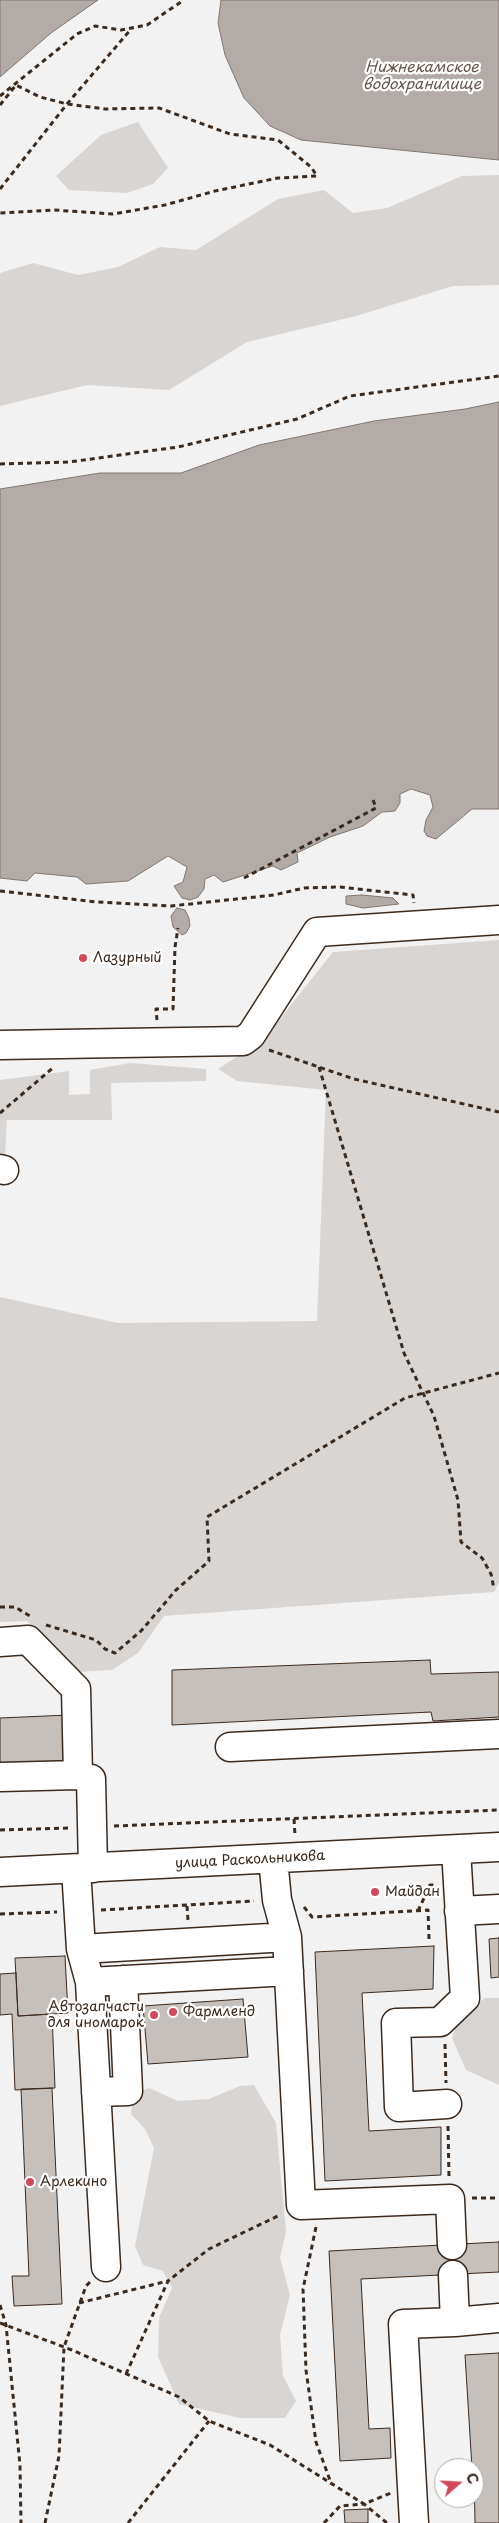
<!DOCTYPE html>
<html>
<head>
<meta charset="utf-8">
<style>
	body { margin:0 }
	#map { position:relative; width:499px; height:2523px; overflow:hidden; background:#f3f2f2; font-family:"Playpen Sans",sans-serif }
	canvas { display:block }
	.north { position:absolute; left:434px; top:2458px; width:50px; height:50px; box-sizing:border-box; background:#fff; border:1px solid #b1aaa5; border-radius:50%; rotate:71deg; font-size:14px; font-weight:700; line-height:20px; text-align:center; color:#3b2a1e }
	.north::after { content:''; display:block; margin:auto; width:18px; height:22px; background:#d1495b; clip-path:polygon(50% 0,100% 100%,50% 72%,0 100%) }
</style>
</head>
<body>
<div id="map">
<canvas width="499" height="2523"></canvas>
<div class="north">С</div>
</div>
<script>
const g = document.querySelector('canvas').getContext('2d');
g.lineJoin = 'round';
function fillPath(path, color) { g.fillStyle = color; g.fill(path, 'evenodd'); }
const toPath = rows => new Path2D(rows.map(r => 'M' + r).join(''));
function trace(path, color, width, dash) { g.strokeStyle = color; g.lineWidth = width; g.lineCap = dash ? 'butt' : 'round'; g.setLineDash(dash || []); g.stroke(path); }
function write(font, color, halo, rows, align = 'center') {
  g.font = font + ' "Playpen Sans",sans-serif'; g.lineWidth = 4.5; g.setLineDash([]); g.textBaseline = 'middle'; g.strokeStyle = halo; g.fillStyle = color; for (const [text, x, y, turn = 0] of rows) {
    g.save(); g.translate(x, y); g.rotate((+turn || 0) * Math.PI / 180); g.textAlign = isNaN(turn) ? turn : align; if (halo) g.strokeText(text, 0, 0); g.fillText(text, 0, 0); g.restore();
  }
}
const green = toPath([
	[138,122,168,168,153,184,127,193,69,190,56,176,101,135],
	[499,175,499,285,453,286,356,316,247,342,169,390,87,385,0,406,0,273,33,263,78,275,118,267,160,247,196,250,278,199,324,190,353,213,387,208,462,176],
	[499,940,499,1582,494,1592,164,1616,138,1653,112,1670,77,1672,27,1621,0,1622,0,1297,118,1323,317,1321,326,1090,237,1081,218,1069,264,1039,333,952],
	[130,1063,206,1069,206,1081,111,1083,112,1120,7,1120,5,1155,0,1155,0,1080,69,1071,69,1095,90,1094,90,1070],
	[485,1998,499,1998,499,2085,466,2070,452,2038,460,2016],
	[254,2085,276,2123,286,2232,280,2258,290,2295,280,2335,283,2376,296,2401,285,2418,240,2418,179,2404,158,2357,159,2318,172,2288,163,2271,143,2265,135,2246,154,2148,145,2129,131,2114,133,2095,149,2088,178,2101,209,2099,240,2086]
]);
const water = toPath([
	[0,0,98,0,51,33,0,77,0,0],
	[221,0,499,0,499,160,301,140,270,126,244,98,225,55,218,23,221,0],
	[499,402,499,809,472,809,436,839,427,836,424,831,426,820,433,807,430,795,411,789,400,794,400,803,395,811,382,812,363,826,330,837,297,853,298,862,281,870,273,866,223,882,214,875,205,879,204,889,198,897,190,900,182,898,174,886,183,882,187,867,168,856,128,881,86,884,77,877,35,873,27,881,0,878,0,489,100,473,181,473,259,445,374,421,465,409,499,402],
	[362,895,393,898,399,904,363,908,346,904,346,896,362,895],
	[177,908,185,910,189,918,190,926,186,933,182,935,173,927,171,916,177,908]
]);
const building = toPath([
	[430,1660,431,1674,499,1672,499,1717,433,1721,431,1712,172,1725,172,1670,430,1660],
	[69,1715,71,1768,0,1771,0,1718,69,1715],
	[499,1938,499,1977,491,1978,489,1939,499,1938],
	[434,1946,433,1989,362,1993,369,2131,441,2127,441,2175,325,2181,315,1952,434,1946],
	[65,1956,68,2013,18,2016,15,1958,65,1956],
	[16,1973,18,2016,52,2014,55,2088,15,2090,12,2014,0,2015,0,1974,16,1973],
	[243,1999,248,2057,148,2064,143,2006,243,1999],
	[52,2088,62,2304,14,2306,12,2276,29,2276,21,2089,52,2088],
	[499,2242,499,2272,361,2279,369,2429,390,2428,391,2458,340,2461,329,2251,499,2242],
	[499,2353,499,2523,475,2523,474,2468,472,2468,465,2355,499,2353],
	[368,2509,368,2523,345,2523,344,2510,368,2509]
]);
const path = toPath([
	[0,96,77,34,95,26,121,30,147,25,184,0],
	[0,105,16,85,40,97,67,104,105,109,159,108,230,134,278,140,311,167,317,176,278,178,215,191,165,205,113,214,54,210,0,213],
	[0,189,67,104,132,28],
	[0,464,69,462,178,447,297,419,350,396,499,376],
	[244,878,376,808,372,797],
	[0,891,97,902,171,906,274,895,304,888,340,887,413,895,414,903],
	[157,1020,156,1009,173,1009,175,947,178,928],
	[269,1050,354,1079,499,1112],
	[319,1067,404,1353,434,1416,458,1500,461,1542,482,1558,491,1574,494,1589],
	[0,1113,54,1067],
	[0,1607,15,1607,30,1616],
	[46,1625,96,1640,105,1649,115,1653,141,1631,176,1590,209,1561,207,1517,405,1398,499,1373],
	[294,1819,295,1835],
	[114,1826,499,1810],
	[0,1830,69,1828],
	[187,1906,188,1920],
	[304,1907,312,1917,428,1910,429,1939],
	[101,1910,254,1901],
	[418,1911,430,1885,435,1885],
	[0,1914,57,1912],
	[445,2044,446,2083],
	[448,2126,449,2177],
	[472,2198,499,2198],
	[316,2227,303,2289,306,2370,316,2442,331,2483],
	[79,2303,168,2281],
	[0,2305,6,2325,20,2465,21,2523],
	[0,2323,72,2350,179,2397,209,2421,270,2445,364,2504,391,2493],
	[126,2374,168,2281,209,2249,280,2215],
	[45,2523,59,2456,64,2347,86,2286,91,2281],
	[128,2523,209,2421],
	[324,2523,340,2506,364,2504,387,2523]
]);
const minor = toPath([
	[0,1045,243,1041,251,1035,317,932,499,920],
	[0,1169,4,1170],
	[0,1642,28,1640,76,1689,78,1775,0,1777],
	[230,1747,499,1734],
	[91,1779,93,1868],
	[273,1859,277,1900,287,1937,301,2205,450,2199,452,2245],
	[76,1869,81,1949,90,1982,106,2267],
	[0,1872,499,1847],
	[459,1911,499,1909],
	[81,1949,287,1937],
	[90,1982,289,1971],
	[96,2092,128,2091,123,1980],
	[447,2104,399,2107,396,2023,440,2022,465,1998,456,1850],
	[455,2322,499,2318],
	[414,2523,403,2324,455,2322,453,2275]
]);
const markers = [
	[83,958,5,"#d1495b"],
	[375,1892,5,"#d1495b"],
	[173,2012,5,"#d1495b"],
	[154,2015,5,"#d1495b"],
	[30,2182,5,"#d1495b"]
];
const poiNames = [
	["Лазурный",93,958],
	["Майдан",385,1892],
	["Автозапчасти",144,2007,"right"],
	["для иномарок",144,2023,"right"],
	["Фармленд",183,2012],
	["Арлекино",40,2182]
];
const streetNames = [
	["улица Раскольникова",250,1860,-3]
];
const waterNames = [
	["Нижнекамское",422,68],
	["водохранилище",422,85]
];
fillPath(green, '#d8d5d2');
fillPath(water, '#b2aba7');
trace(water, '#827770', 1);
fillPath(building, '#c6c0bd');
trace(building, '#3b2a1e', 1);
trace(minor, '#3b2a1e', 31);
trace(path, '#3b2a1e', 3, [5, 4]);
trace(minor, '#fff', 28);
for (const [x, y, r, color] of markers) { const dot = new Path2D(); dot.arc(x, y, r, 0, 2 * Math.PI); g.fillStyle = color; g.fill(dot); trace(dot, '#fff', 2); }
write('14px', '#3b2a1e', '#fff', poiNames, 'left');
write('14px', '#3b2a1e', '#fff', streetNames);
write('italic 15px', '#65574e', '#fff', waterNames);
</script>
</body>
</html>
